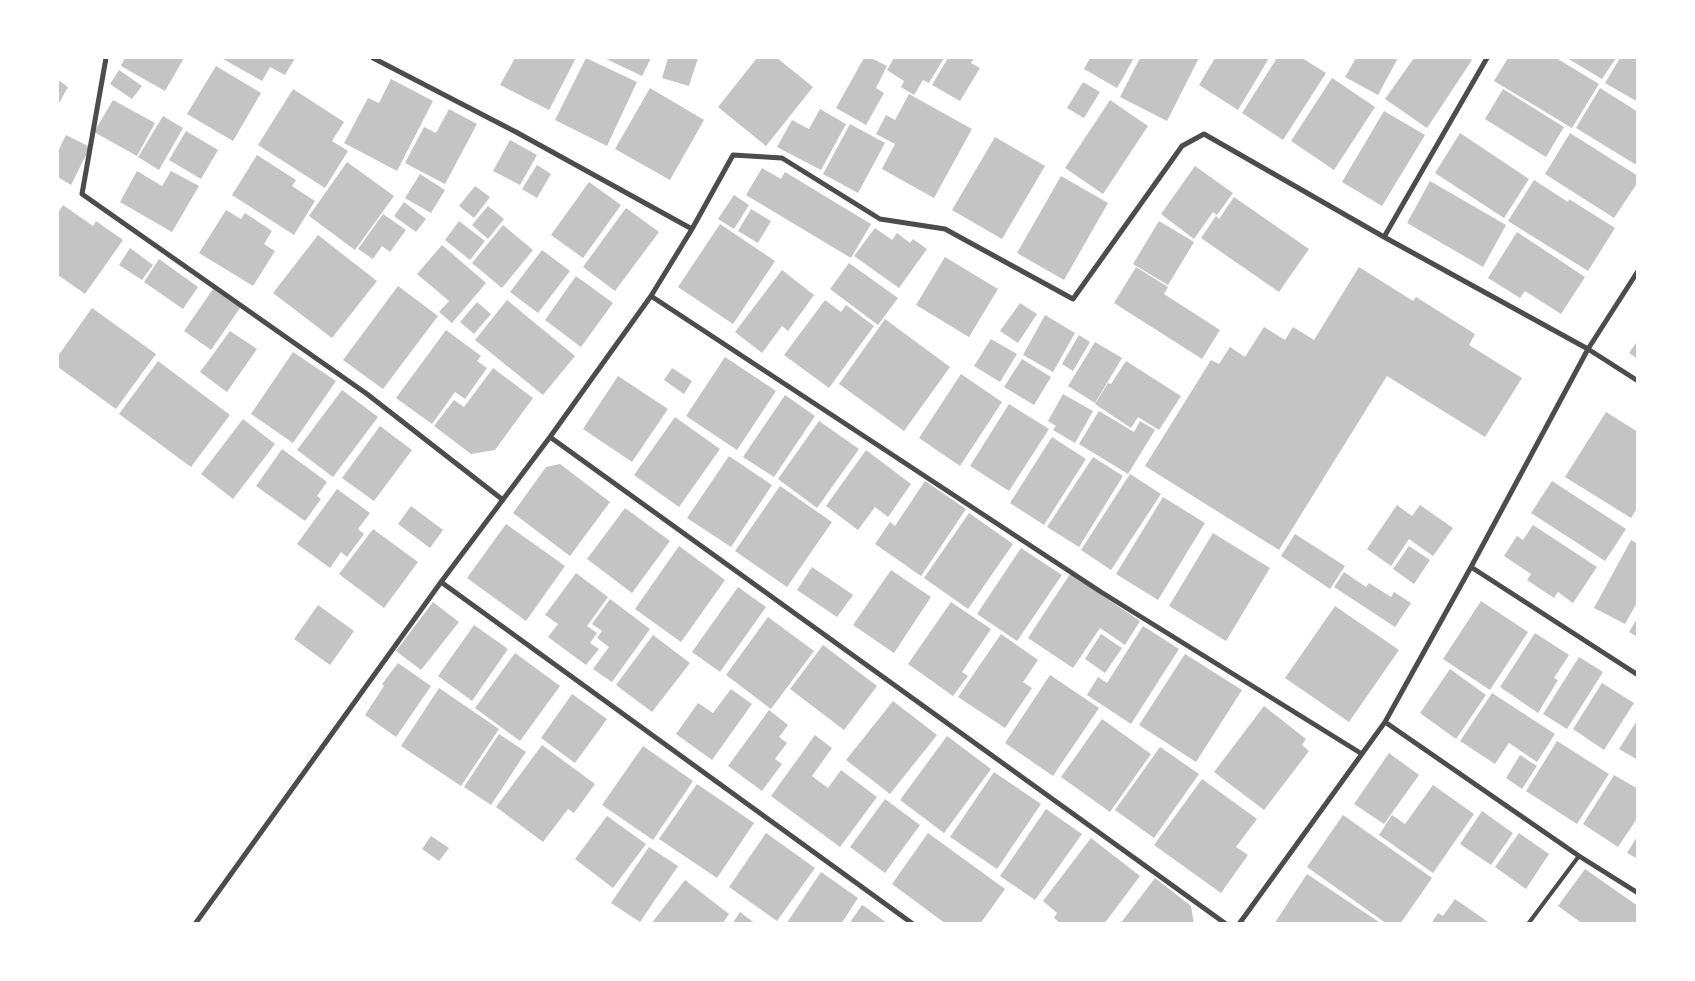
<!DOCTYPE html>
<html>
<head>
<meta charset="utf-8">
<style>
	body { margin:0 }
	#map { position:relative; width:1695px; height:981px; overflow:hidden; background:#fff; font-family:Jost,sans-serif }
	canvas { display:block }
	.frame { position:absolute; inset:0; border:59px solid #fff; pointer-events:none }
</style>
</head>
<body>
<div id="map">
<canvas width="1695" height="981"></canvas>
<div class="frame"></div>
</div>
<script>
const g = document.querySelector('canvas').getContext('2d');
g.lineJoin = 'round';
function fillPath(path, color) { g.fillStyle = color; g.fill(path, 'evenodd'); }
const toPath = rows => new Path2D(rows.map(r => 'M' + r).join(''));
function trace(path, color, width, dash) { g.strokeStyle = color; g.lineWidth = width; g.lineCap = dash ? 'butt' : 'round'; g.setLineDash(dash || []); g.stroke(path); }
const building = toPath([
	[125,58,184,58,165,91,121,66],
	[224,58,295,58,285,75,270,67,262,81,223,59],
	[515,58,576,58,549,110,500,85],
	[586,58,637,82,607,146,555,120],
	[604,58,651,58,642,76],
	[668,58,698,58,689,86,662,78],
	[757,58,777,58,813,87,766,146,718,107],
	[864,58,871,58,887,66,876,88,884,93,866,125,836,108],
	[894,58,944,58,929,83,923,80,914,95,901,87,904,81,887,70],
	[948,58,974,58,971,63,980,68,960,101,932,85],
	[1090,58,1134,58,1117,88,1084,69],
	[1140,58,1199,58,1167,121,1120,97],
	[1215,58,1269,58,1238,110,1199,85],
	[1277,58,1302,58,1326,73,1283,140,1242,113],
	[1356,58,1398,58,1378,95,1345,77],
	[1414,58,1469,58,1472,60,1427,128,1385,99],
	[1508,58,1556,58,1599,84,1572,128,1494,81],
	[1567,58,1616,58,1602,79],
	[1620,58,1638,58,1638,102,1605,83],
	[216,66,261,93,233,141,187,114],
	[119,70,142,86,132,99,110,84],
	[1332,78,1375,107,1334,170,1291,141],
	[391,79,433,101,397,171,344,143,368,98,379,103],
	[58,80,68,87,58,105],
	[1083,82,1100,92,1084,118,1067,108],
	[650,88,704,120,670,180,615,149],
	[1600,88,1638,112,1638,166,1576,128],
	[293,89,344,122,332,141,348,151,325,188,258,145],
	[1503,89,1564,127,1546,157,1485,119],
	[909,94,972,129,934,198,882,169,895,144,876,134,886,115,895,120],
	[113,100,155,123,137,156,94,132],
	[1110,100,1148,126,1103,194,1065,168],
	[449,109,477,124,445,184,405,163,424,127,436,133],
	[820,109,846,124,821,170,777,147,792,120,809,129],
	[1384,111,1425,135,1382,206,1342,182],
	[163,116,183,128,159,170,138,157],
	[850,124,885,143,858,193,823,174],
	[186,131,218,150,201,179,169,160],
	[1460,133,1529,179,1504,218,1435,173],
	[1570,133,1638,176,1638,182,1614,218,1545,174],
	[66,135,90,147,71,185,58,177,58,151],
	[995,137,1045,166,1002,239,952,210],
	[510,140,537,155,520,185,493,171],
	[257,155,296,180,292,186,315,201,294,235,232,195],
	[347,162,394,196,355,250,309,216],
	[537,165,551,174,537,198,522,189],
	[1195,166,1233,193,1217,215,1213,212,1194,239,1161,214],
	[762,168,781,179,785,172,871,224,851,258,746,195],
	[137,171,162,186,171,171,199,186,172,232,120,202],
	[420,174,445,190,431,213,405,198],
	[1061,176,1108,203,1064,280,1017,253],
	[1534,180,1568,202,1569,199,1615,228,1588,271,1508,221],
	[1430,181,1506,225,1483,267,1407,223],
	[589,182,621,205,583,258,551,235],
	[475,186,490,197,474,218,459,206],
	[734,195,749,205,734,229,718,219],
	[1234,197,1309,249,1279,292,1201,238,1216,216,1219,219],
	[404,202,426,219,416,232,394,216],
	[63,205,93,226,96,221,123,240,85,294,58,275,58,213],
	[488,206,504,219,488,239,472,225],
	[626,208,659,232,615,291,583,267],
	[751,209,771,221,758,243,738,231],
	[226,210,241,219,245,213,272,231,264,244,275,251,253,286,199,253],
	[383,214,406,230,390,252,382,246,373,259,358,249],
	[459,221,485,241,470,260,445,240],
	[1159,221,1194,242,1168,285,1133,264],
	[720,224,775,261,733,324,678,287],
	[503,225,533,250,502,288,472,263],
	[875,228,892,240,897,233,910,243,913,239,927,249,899,288,854,256],
	[1517,232,1585,277,1561,314,1525,291,1520,298,1488,278],
	[318,235,377,281,332,338,273,293],
	[442,245,486,283,452,323,439,312,449,301,417,274],
	[130,248,153,265,142,280,119,265],
	[542,250,570,271,538,313,510,292],
	[945,257,998,289,969,337,916,305],
	[159,259,198,287,183,309,144,282],
	[849,263,898,298,878,325,830,289],
	[1136,267,1168,287,1164,294,1220,330,1202,359,1114,303],
	[1359,267,1413,301,1416,297,1475,334,1469,345,1522,378,1485,437,1387,376,1279,550,1145,466,1211,360,1219,364,1230,347,1245,357,1264,327,1285,340,1293,327,1314,340],
	[782,270,814,295,788,331,782,326,762,353,735,332],
	[576,276,613,303,581,347,545,320],
	[398,286,438,316,383,389,343,360],
	[213,289,240,308,211,350,184,331],
	[507,300,575,356,543,395,475,340],
	[825,300,841,312,846,305,874,326,829,388,784,355],
	[477,302,491,314,474,334,460,322],
	[1020,303,1037,314,1018,343,1000,331],
	[92,308,156,354,116,409,58,367,58,356],
	[1045,315,1075,333,1053,372,1023,355],
	[885,319,950,367,904,431,839,384],
	[446,330,481,356,477,361,487,368,465,399,455,392,432,424,396,398],
	[230,331,257,349,227,392,200,372],
	[1079,335,1090,342,1073,371,1062,364],
	[991,339,1017,354,1000,382,974,366],
	[1638,340,1638,359,1629,353],
	[1095,342,1122,358,1095,403,1068,386],
	[293,352,336,381,293,443,251,414],
	[725,357,776,391,737,450,686,416],
	[1022,359,1051,377,1034,405,1004,387],
	[158,361,230,415,191,467,119,414],
	[1126,361,1181,396,1159,430,1138,417,1131,428,1095,404,1108,383,1111,384],
	[493,368,533,398,495,450,471,454,434,426,454,400,464,407],
	[672,368,692,381,684,394,664,380],
	[961,374,1002,402,960,466,919,438],
	[618,376,668,409,632,462,583,429],
	[342,390,378,417,333,477,297,450],
	[1063,394,1093,411,1075,443,1053,430,1056,426,1048,421],
	[785,395,815,416,774,477,743,457],
	[1009,404,1049,429,1009,491,970,466],
	[1099,411,1134,432,1140,421,1155,430,1128,474,1079,444],
	[1606,412,1638,432,1638,507,1631,518,1565,477],
	[675,417,720,449,679,507,634,475],
	[243,419,275,444,233,499,201,474],
	[819,421,859,449,817,508,778,479],
	[380,426,412,450,374,501,342,478],
	[1052,437,1086,459,1044,525,1010,503],
	[282,449,327,482,317,496,321,499,305,521,256,486],
	[866,450,911,484,888,517,875,507,858,530,826,506],
	[729,456,772,485,731,547,687,518],
	[1093,457,1123,476,1079,547,1047,527],
	[560,464,610,502,570,556,513,513,546,467],
	[1130,474,1161,494,1111,570,1081,550],
	[925,481,966,509,921,576,875,544,890,522,895,526],
	[1552,481,1626,529,1605,561,1531,513],
	[780,486,832,522,787,587,735,551],
	[337,489,370,513,358,529,364,534,347,557,341,552,330,568,297,544],
	[1163,497,1205,523,1158,600,1116,574],
	[1397,505,1412,516,1420,505,1453,528,1433,556,1409,539,1391,566,1367,549],
	[411,506,443,530,430,548,398,524],
	[625,508,670,541,632,593,587,559],
	[969,513,1013,544,968,609,924,578],
	[506,524,565,566,526,621,467,578],
	[1533,525,1597,567,1573,603,1558,592,1554,598,1527,580,1531,574,1504,556,1517,536,1523,540],
	[373,529,418,562,384,608,339,574],
	[1213,533,1270,568,1226,641,1169,606],
	[1295,534,1345,566,1330,589,1281,556],
	[1631,540,1638,544,1638,601,1625,624,1594,608],
	[679,546,725,580,681,642,635,609],
	[1409,546,1430,560,1414,584,1393,569],
	[1021,548,1062,575,1017,641,977,614],
	[812,567,853,595,837,617,797,590],
	[891,570,931,597,894,653,853,625],
	[1344,572,1366,587,1369,583,1391,597,1394,592,1411,603,1395,627,1334,587],
	[576,573,608,597,587,626,597,633,590,643,599,649,586,665,548,637,558,624,545,615],
	[1070,574,1140,621,1125,645,1100,628,1073,668,1028,638],
	[738,587,766,607,720,672,692,652],
	[610,599,650,629,612,682,593,669,609,647,597,638,602,631,592,624],
	[1481,601,1528,632,1490,690,1443,659],
	[433,602,459,622,421,670,396,651],
	[951,602,991,629,962,672,968,676,953,696,908,664],
	[318,605,354,631,330,665,294,639],
	[1335,606,1399,650,1349,722,1285,678],
	[768,617,814,651,771,709,726,675],
	[1638,617,1638,637,1629,632],
	[474,625,508,649,472,701,438,676],
	[1143,626,1179,649,1131,724,1087,695,1098,677,1107,683],
	[1535,633,1569,655,1554,678,1558,680,1538,713,1500,687],
	[1001,634,1038,660,1023,682,1032,688,1005,728,958,697],
	[1101,634,1122,648,1105,673,1085,659],
	[653,635,690,663,652,712,616,685],
	[823,645,877,686,844,730,790,689],
	[515,653,560,686,520,741,475,708],
	[1185,654,1242,690,1196,762,1139,725],
	[1579,657,1603,672,1567,729,1543,714],
	[398,663,431,686,396,737,365,715,384,686,382,684],
	[1450,669,1486,695,1456,739,1420,713],
	[1050,675,1099,708,1053,776,1005,743],
	[1602,683,1634,703,1604,750,1573,729],
	[439,688,499,729,461,786,401,746],
	[731,689,752,704,712,760,676,734,698,703,713,713],
	[1492,693,1555,734,1537,762,1509,743,1495,764,1460,741],
	[572,694,607,719,575,763,541,738],
	[893,701,937,735,890,794,846,760],
	[1264,706,1306,739,1302,745,1309,751,1264,810,1214,772],
	[769,710,788,725,779,737,787,743,775,759,782,764,762,791,728,766],
	[1102,719,1151,754,1110,812,1061,777],
	[1638,719,1638,760,1619,749],
	[499,734,526,752,491,805,464,787],
	[815,735,832,748,812,776,828,788,841,770,877,797,840,847,771,796],
	[947,736,991,769,944,833,900,800],
	[1557,741,1609,774,1577,824,1526,791],
	[542,745,595,784,574,813,568,809,543,842,496,807],
	[643,746,693,781,653,840,602,805],
	[1160,747,1199,774,1154,838,1115,810],
	[1389,753,1419,775,1384,824,1354,804],
	[1520,755,1537,766,1522,789,1506,778],
	[994,772,1041,804,997,869,950,837],
	[1614,775,1638,789,1638,817,1618,847,1583,824],
	[1202,779,1257,819,1236,847,1248,855,1221,893,1154,845],
	[697,784,754,823,717,878,659,839],
	[1433,785,1474,814,1433,873,1379,835,1392,815,1405,824],
	[885,799,920,825,885,873,850,847],
	[1046,809,1082,834,1035,900,1000,876],
	[1482,811,1513,833,1491,865,1460,844],
	[1343,815,1432,878,1400,924,1387,924,1307,867],
	[607,816,646,844,613,888,575,859],
	[766,833,815,868,777,921,729,887],
	[928,833,1005,889,980,924,946,924,892,884],
	[1519,833,1549,854,1526,889,1495,867],
	[1638,835,1638,859,1627,853],
	[431,836,449,848,439,861,422,849],
	[1091,838,1140,876,1104,924,1061,924,1054,918,1057,913,1043,901],
	[649,847,678,866,640,922,611,903],
	[1585,869,1638,906,1638,924,1583,924,1558,906],
	[821,872,858,898,841,924,786,924],
	[1307,874,1382,924,1274,924],
	[1155,878,1191,906,1194,924,1120,924],
	[685,880,729,914,722,924,651,924],
	[1455,899,1491,924,1431,924,1438,913,1443,916],
	[862,905,864,906,888,924,849,924],
	[740,912,756,924,732,924]
]);
const service = toPath([
	[1528,924,1579,856]
]);
const minor = toPath([
	[106,58,82,194,367,394,503,500],
	[373,58,516,132,692,229],
	[1384,237,1487,58],
	[651,296,1101,592,1362,754],
	[550,437,1226,924],
	[1471,567,1638,675],
	[441,582,913,924],
	[1385,722,1579,856,1638,893],
	[195,924,441,582,550,437,651,296,692,229,733,155,782,158,880,219,945,229,1073,299,1182,146,1204,134,1384,237,1588,349,1638,381],
	[1239,924,1385,722,1471,567,1588,349,1638,271]
]);
fillPath(building, '#c4c4c4');
trace(service, '#4c4c4c', 4);
trace(minor, '#4c4c4c', 5);
</script>
</body>
</html>
